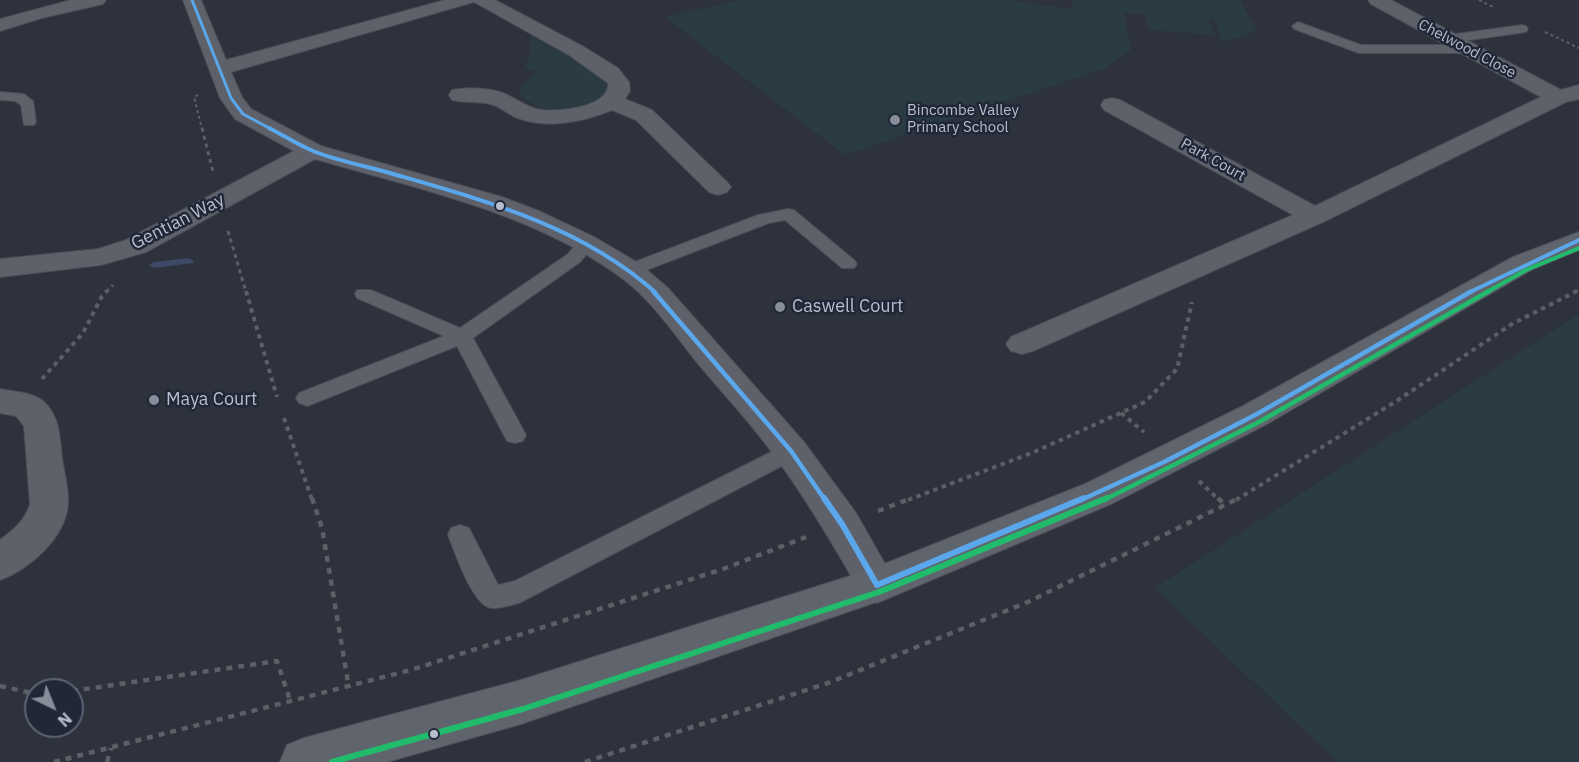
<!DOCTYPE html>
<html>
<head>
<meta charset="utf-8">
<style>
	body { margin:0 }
	#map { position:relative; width:1579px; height:762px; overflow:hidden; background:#2e323c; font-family:"IBM Plex Sans",sans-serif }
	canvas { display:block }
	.north { position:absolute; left:24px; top:678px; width:60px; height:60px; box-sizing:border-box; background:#202737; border:2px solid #5d6373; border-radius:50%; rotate:137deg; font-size:16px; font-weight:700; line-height:24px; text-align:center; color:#b9becc }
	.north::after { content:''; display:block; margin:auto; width:21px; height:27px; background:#888d9a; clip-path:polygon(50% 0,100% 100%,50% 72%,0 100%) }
</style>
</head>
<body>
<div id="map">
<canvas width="1579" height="762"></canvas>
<div class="north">N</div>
</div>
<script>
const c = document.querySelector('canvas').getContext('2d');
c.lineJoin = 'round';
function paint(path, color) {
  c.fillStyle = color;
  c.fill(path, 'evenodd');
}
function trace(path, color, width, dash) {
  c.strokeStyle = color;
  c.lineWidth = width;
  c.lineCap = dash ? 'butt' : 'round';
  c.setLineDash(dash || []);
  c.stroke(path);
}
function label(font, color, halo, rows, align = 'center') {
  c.font = font + ' "IBM Plex Sans",sans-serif';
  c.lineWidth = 5;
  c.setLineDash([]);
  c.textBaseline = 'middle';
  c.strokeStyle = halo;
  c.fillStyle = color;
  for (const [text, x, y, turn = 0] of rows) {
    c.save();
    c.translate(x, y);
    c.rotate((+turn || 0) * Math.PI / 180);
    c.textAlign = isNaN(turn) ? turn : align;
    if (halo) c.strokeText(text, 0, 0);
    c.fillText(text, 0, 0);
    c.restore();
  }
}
const green = new Path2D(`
	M 739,0 L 1007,0 L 1073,9 L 1072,0 L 1240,0 L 1257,31 L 1228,41 L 1222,41 L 1214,19 L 1209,19 L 1214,35 L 1149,30 L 1145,14 L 1124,13 L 1131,50 L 1104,69 L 845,155 L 665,17 Z
	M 529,31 L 602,76 L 610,87 L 606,96 C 580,112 541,120 519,92 L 523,84 L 538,72 L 524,68 C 532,54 532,46 529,31 Z
	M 1579,314 L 1579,762 L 1338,762 L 1155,588 Z`);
const stream = new Path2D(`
	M 189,258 L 194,261 L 193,263 L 154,268 L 149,265 L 154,262 Z`);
const pathFar3 = new Path2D(`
	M 1479,0 L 1495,8
	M 1545,32 L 1579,48
	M 198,95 L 194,97 L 202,129`);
const pathFar2 = new Path2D(`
	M 202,128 L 213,172
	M 228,231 L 246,292
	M 106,292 L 113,285
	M 1574,292 L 1579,290`);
const pathFar1 = new Path2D(`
	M 246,291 L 277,397
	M 42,379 L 83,333 L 102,296 L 107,291
	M 1121,413 L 1144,432
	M 284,418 L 312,500
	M 1199,481 L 1219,500
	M 908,500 L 1034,452 L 1145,402 L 1177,369 L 1192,302
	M 1236,500 L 1395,402 L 1512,324 L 1577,291`);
const path = new Path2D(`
	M 312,498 L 322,528 L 349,688
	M 1218,498 L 1225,505
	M 878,511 L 912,498
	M 0,686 L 36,694
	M 72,691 L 277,661 L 290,700
	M 54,762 L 411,670 L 723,569 L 806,537
	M 107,762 L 111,748
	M 585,762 L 828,683 L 1028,602 L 1239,498`);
const lane = new Path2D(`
	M 1298,22 L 1361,45 L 1468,45 L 1474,49 L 1468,53 L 1359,53 L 1294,29 L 1292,26 Z
	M 1522,25 L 1526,26 L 1528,29 L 1526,32 L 1449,43 L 1443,39 L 1449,35 Z
	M 0,92 L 24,94 L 33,101 L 36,122 L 34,125 L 24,125 L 21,105 L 15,101 L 0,100 Z
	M 788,209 L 794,210 L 854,260 L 857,264 L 854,268 L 842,268 L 785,220 L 769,223 L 636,274 L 624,274 L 621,270 L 624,266 L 758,215 Z
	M 586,239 L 592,240 L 595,244 L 580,262 L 473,338 L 526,435 L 523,441 L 515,443 L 507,441 L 457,346 L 315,403 L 307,406 L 299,403 L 296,398 L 299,393 L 444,336 L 357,298 L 355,294 L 357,290 L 371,290 L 460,328 L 568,254 L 580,240 Z
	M 791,442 L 799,445 L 802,451 L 799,457 L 519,603 C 511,605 499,609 491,608 C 472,605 455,552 448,535 L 451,528 L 460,525 L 469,528 L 498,585 L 515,581 Z`);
const street = new Path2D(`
	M 71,0 L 106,0 L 103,4 L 42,18 L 0,31 L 0,19 Z
	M 183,0 L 201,0 L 226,60 L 445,0 L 495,0 L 584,47 L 618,68 L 629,82 L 630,91 L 625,99 L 652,110 L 727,182 L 731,187 L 727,192 L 718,195 L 709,192 L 636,120 L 612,110 C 583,122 546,130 515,117 C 507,113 499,106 490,104 C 478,101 465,103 452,100 L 449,95 L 452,90 C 466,87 490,88 503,93 C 516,98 528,109 542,110 C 561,112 610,107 608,83 L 569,55 L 474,2 L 231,72 L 242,97 L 251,109 L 321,146 L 502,197 L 539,211 L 596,238 L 640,264 L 668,288 L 804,442 L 856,513 L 897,585 L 891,597 L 877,603 L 863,597 C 837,551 810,505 779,462 C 754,426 723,394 695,360 C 672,331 650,298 619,276 C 531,212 418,189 315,159 L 146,252 L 101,265 L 0,277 L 0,259 L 98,249 L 126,240 L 294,151 L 235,119 L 220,98 Z
	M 1368,0 L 1391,0 L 1561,90 L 1579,85 L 1579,99 L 1566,102 L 1323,222 L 1033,351 L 1022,354 L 1011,351 L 1006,344 L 1011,337 L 1293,215 L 1104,110 L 1101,105 L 1104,100 L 1112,98 L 1120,100 L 1315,206 L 1541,97 L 1371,4 Z
	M 0,389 C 15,392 37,392 47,405 C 60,420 60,440 62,458 C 64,472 69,489 68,504 C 66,537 29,570 0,580 L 0,540 C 13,530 25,521 30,504 L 24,426 L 16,416 L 0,413 Z`);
const primary = new Path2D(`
	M 1579,232 L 1579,250 L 1533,269 L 1267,424 L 1111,504 L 891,597 L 521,724 L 387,762 L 280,762 L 287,745 L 304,738 L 521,680 L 869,570 L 1085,484 L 1243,406 L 1513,257 Z`);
const bus1Far3 = new Path2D(`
	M 192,0 L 231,98 L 243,114 L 271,129`);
const bus1Far2 = new Path2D(`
	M 269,128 C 283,135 298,145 313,151 C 335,160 360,165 383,171 C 479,199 579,224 655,292
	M 1470,292 L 1579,240`);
const bus1Far1 = new Path2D(`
	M 653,291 L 791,451 L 825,500
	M 1081,500 L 1164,462 L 1257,414 L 1472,291`);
const bus1 = new Path2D(`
	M 824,498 L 842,524 L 877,585 L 1084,498`);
const bus2Far2 = new Path2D(`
	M 1487,292 L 1526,270 L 1579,248`);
const bus2Far1 = new Path2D(`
	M 1104,500 L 1259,422 L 1489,291`);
const bus2 = new Path2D(`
	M 332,762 L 523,709 L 879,592 L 1107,498`);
const markers = [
	[895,120,6,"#888d9a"],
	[500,206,5,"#b9becc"],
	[780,307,6,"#888d9a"],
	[154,400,6,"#888d9a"],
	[434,734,5,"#b9becc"]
];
const farStreetnames = [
	["Chelwood Close",1467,49,28],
	["Park Court",1213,160,29]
];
const farPoinames = [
	["Bincombe Valley",907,111],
	["Primary School",907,128]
];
const streetNames = [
	["Gentian Way",178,222,-27]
];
const poiNames = [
	["Caswell Court",792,307],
	["Maya Court",166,400]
];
paint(green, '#2b3b42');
paint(stream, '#3d4966');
trace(lane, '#4a4d55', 2);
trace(street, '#4a4d55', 2);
trace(primary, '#4c4f59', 2);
trace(pathFar3, '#5b6067', 2, [3, 3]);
trace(pathFar2, '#5b6067', 3, [4, 4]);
trace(pathFar1, '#5b6067', 4, [4.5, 4.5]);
trace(path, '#5b6067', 4.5, [6, 6]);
paint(lane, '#5e616a');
paint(street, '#5e616a');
paint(primary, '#60646c');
trace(bus1Far3, '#5aa8eb', 3);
trace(bus1Far2, '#5aa8eb', 4);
trace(bus1Far1, '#5aa8eb', 4.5);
trace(bus1, '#5aa8eb', 6);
trace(bus2Far2, '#20bc6c', 4);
trace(bus2Far1, '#20bc6c', 4.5);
trace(bus2, '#20bc6c', 6);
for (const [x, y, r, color] of markers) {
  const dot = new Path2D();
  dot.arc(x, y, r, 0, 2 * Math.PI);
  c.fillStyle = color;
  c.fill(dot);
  trace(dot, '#202737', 2);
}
label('15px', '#b9becc', '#202737', farStreetnames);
label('15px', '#b9becc', '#202737', farPoinames, 'left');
label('18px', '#b9becc', '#202737', streetNames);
label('18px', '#b9becc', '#202737', poiNames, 'left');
</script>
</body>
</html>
